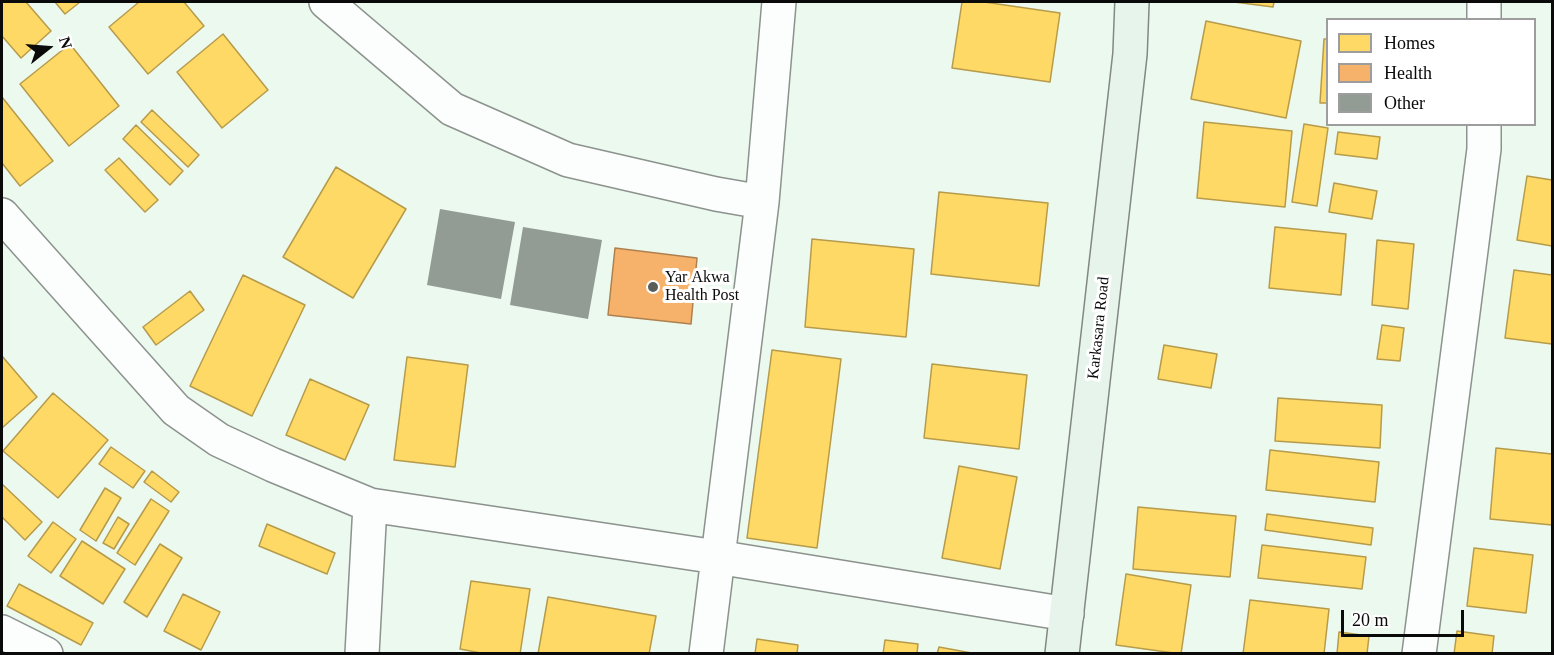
<!DOCTYPE html>
<html>
<head>
<meta charset="utf-8">
<style>
	body { margin:0 }
	#map { position:relative; width:1554px; height:655px; overflow:hidden; background:#ecf9ef; font-family:"Times New Roman",serif }
	canvas { display:block }
	.frame { position:absolute; inset:0; border:3px solid #0a0a0a; pointer-events:none }
	.legend { position:absolute; left:1326px; top:18px; width:210px; height:108px; box-sizing:border-box; background:#fff; border:2px solid #9d9d9d; margin:0; padding:8px 10px; list-style:none; font-size:18px; color:#0a0a0a }
	.legend li { display:flex; align-items:center; gap:12px; height:30px }
	.legend b { width:30px; border:2px solid #9d9d9d }
	.north { position:absolute; left:18px; top:18px; width:60px; height:60px; -webkit-text-stroke:4px #fff; paint-order:stroke; rotate:73deg; font-size:16px; font-weight:700; line-height:24px; text-align:center; color:#0a0a0a }
	.north::after { content:''; display:block; margin:auto; width:21px; height:27px; background:#0a0a0a; clip-path:polygon(50% 0,100% 100%,50% 72%,0 100%) }
	.scale { position:absolute; left:1341px; top:610px; width:123px; height:27px; box-sizing:border-box; border:3px solid #0a0a0a; border-top:0; padding-left:8px; font-size:18px; line-height:21px; white-space:nowrap; color:#0a0a0a; -webkit-text-stroke:4px #fff; paint-order:stroke }
</style>
</head>
<body>
<div id="map">
<canvas width="1554" height="655"></canvas>
<div class="frame"></div>
<ul class="legend">
<li><b style="height:16px;background:#ffd966"></b>Homes</li>
<li><b style="height:16px;background:#f6b26b"></b>Health</li>
<li><b style="height:16px;background:#939b95"></b>Other</li>
</ul>
<div class="north">N</div>
<div class="scale">20 m</div>
</div>
<script>
const c = document.querySelector('canvas').getContext('2d');
c.lineJoin = 'round';
function paint(path, color) {
  c.fillStyle = color;
  c.fill(path, 'evenodd');
}
function trace(path, color, width, dash) {
  c.strokeStyle = color;
  c.lineWidth = width;
  c.lineCap = dash ? 'butt' : 'round';
  c.setLineDash(dash || []);
  c.stroke(path);
}
function label(font, color, halo, rows, align = 'center') {
  c.font = font + ' "Times New Roman",serif';
  c.lineWidth = 6;
  c.setLineDash([]);
  c.textBaseline = 'middle';
  c.strokeStyle = halo;
  c.fillStyle = color;
  for (const [text, x, y, turn = 0] of rows) {
    c.save();
    c.translate(x, y);
    c.rotate((+turn || 0) * Math.PI / 180);
    c.textAlign = isNaN(turn) ? turn : align;
    if (halo) c.strokeText(text, 0, 0);
    c.fillText(text, 0, 0);
    c.restore();
  }
}
const homes = new Path2D(`
	M 2,2 L 26,2 L 51,31 L 21,58 L 2,36 Z
	M 55,2 L 80,2 L 65,14 Z
	M 139,2 L 184,2 L 204,26 L 148,74 L 109,27 Z
	M 962,2 L 984,2 L 1060,13 L 1050,82 L 952,68 Z
	M 1234,2 L 1274,2 L 1273,7 Z
	M 1206,21 L 1301,41 L 1286,118 L 1191,99 Z
	M 223,34 L 268,90 L 222,128 L 177,72 Z
	M 1324,39 L 1328,39 L 1328,103 L 1320,103 Z
	M 70,44 L 119,106 L 69,146 L 20,84 Z
	M 2,97 L 53,161 L 20,186 L 2,163 Z
	M 152,110 L 199,155 L 188,167 L 141,122 Z
	M 1204,122 L 1292,131 L 1285,207 L 1197,198 Z
	M 1304,124 L 1328,128 L 1317,206 L 1292,202 Z
	M 136,125 L 183,171 L 170,185 L 123,139 Z
	M 1338,132 L 1380,137 L 1377,159 L 1335,154 Z
	M 119,158 L 158,200 L 145,212 L 105,170 Z
	M 336,167 L 406,209 L 353,298 L 283,257 Z
	M 1527,176 L 1552,180 L 1552,246 L 1517,240 Z
	M 1334,183 L 1377,191 L 1372,219 L 1329,212 Z
	M 939,192 L 1048,203 L 1039,286 L 931,274 Z
	M 1275,227 L 1346,234 L 1341,295 L 1269,288 Z
	M 812,239 L 914,249 L 906,337 L 805,327 Z
	M 1377,240 L 1414,244 L 1408,309 L 1372,305 Z
	M 1514,270 L 1552,275 L 1552,344 L 1505,338 Z
	M 243,275 L 305,305 L 252,416 L 190,386 Z
	M 190,291 L 204,310 L 156,345 L 143,327 Z
	M 1382,325 L 1404,328 L 1400,361 L 1377,359 Z
	M 1164,345 L 1217,354 L 1211,388 L 1158,379 Z
	M 772,350 L 841,359 L 817,548 L 747,538 Z
	M 2,356 L 37,397 L 2,428 Z
	M 407,357 L 468,365 L 455,467 L 394,460 Z
	M 932,364 L 1027,375 L 1019,449 L 924,438 Z
	M 310,379 L 369,405 L 345,460 L 286,435 Z
	M 53,393 L 108,440 L 58,498 L 3,451 Z
	M 1278,398 L 1382,405 L 1380,448 L 1275,441 Z
	M 111,447 L 145,471 L 133,488 L 99,464 Z
	M 1496,448 L 1552,454 L 1552,525 L 1490,519 Z
	M 1270,450 L 1379,462 L 1375,502 L 1266,490 Z
	M 959,466 L 1017,477 L 1000,569 L 942,558 Z
	M 152,471 L 179,492 L 171,502 L 144,482 Z
	M 2,484 L 42,522 L 25,540 L 2,517 Z
	M 105,488 L 121,498 L 96,541 L 80,530 Z
	M 151,499 L 169,511 L 135,565 L 117,553 Z
	M 1138,507 L 1236,516 L 1230,577 L 1133,569 Z
	M 1267,514 L 1373,528 L 1371,545 L 1265,530 Z
	M 118,517 L 129,524 L 114,549 L 103,543 Z
	M 53,522 L 76,539 L 51,573 L 28,556 Z
	M 267,524 L 335,553 L 327,574 L 259,546 Z
	M 82,541 L 125,569 L 103,604 L 60,576 Z
	M 160,544 L 182,558 L 147,617 L 124,602 Z
	M 1262,545 L 1366,557 L 1362,589 L 1258,578 Z
	M 1474,548 L 1533,555 L 1526,613 L 1467,606 Z
	M 1126,574 L 1191,585 L 1181,654 L 1116,645 Z
	M 471,581 L 530,589 L 520,654 L 486,654 L 460,649 Z
	M 19,584 L 93,623 L 81,645 L 7,606 Z
	M 183,594 L 220,612 L 201,650 L 164,631 Z
	M 548,597 L 656,616 L 649,654 L 538,654 Z
	M 1250,600 L 1329,609 L 1324,654 L 1243,654 Z
	M 1457,631 L 1494,636 L 1492,654 L 1454,654 Z
	M 1339,632 L 1369,636 L 1367,654 L 1337,654 Z
	M 757,639 L 798,645 L 797,654 L 755,654 Z
	M 885,640 L 918,644 L 917,654 L 883,654 Z
	M 939,647 L 977,654 L 937,654 Z`);
const health = new Path2D(`
	M 615,248 L 697,258 L 691,324 L 608,315 Z`);
const building = new Path2D(`
	M 440,209 L 515,222 L 501,299 L 427,285 Z
	M 523,227 L 602,240 L 588,319 L 510,305 Z`);
const street = new Path2D(`
	M 326,2 L 452,109 L 568,160 L 716,194 L 762,202 L 706,654
	M 1484,20 L 1484,2
	M 762,202 L 779,2
	M 2,215 L 176,410 L 219,440 L 273,465 L 370,505 L 717,557 L 1067,614
	M 2,632 L 46,654
	M 362,654 L 370,505
	M 1419,654 L 1484,149 L 1484,124`);
const secondary = new Path2D(`
	M 1062,654 L 1130,54 L 1132,2`);
const markers = [
	[653,287,6,"#595e5a"]
];
const poiNames = [
	["Yar Akwa",665,278],
	["Health Post",665,296]
];
const streetNames = [
	["Karkasara Road",1099,328,-84]
];
paint(homes, '#ffd966');
trace(homes, '#b69b4a', 1.5);
paint(health, '#f6b26b');
trace(health, '#af804e', 1.5);
paint(building, '#939b95');
trace(street, '#8c928d', 36);
trace(secondary, '#828884', 36);
trace(street, '#fcfefd', 33);
trace(secondary, '#e7f4eb', 33);
for (const [x, y, r, color] of markers) {
  const dot = new Path2D();
  dot.arc(x, y, r, 0, 2 * Math.PI);
  c.fillStyle = color;
  c.fill(dot);
  trace(dot, '#fff', 2);
}
label('16px', '#0a0a0a', '#fff', poiNames, 'left');
label('16px', '#0a0a0a', '#fff', streetNames);
</script>
</body>
</html>
